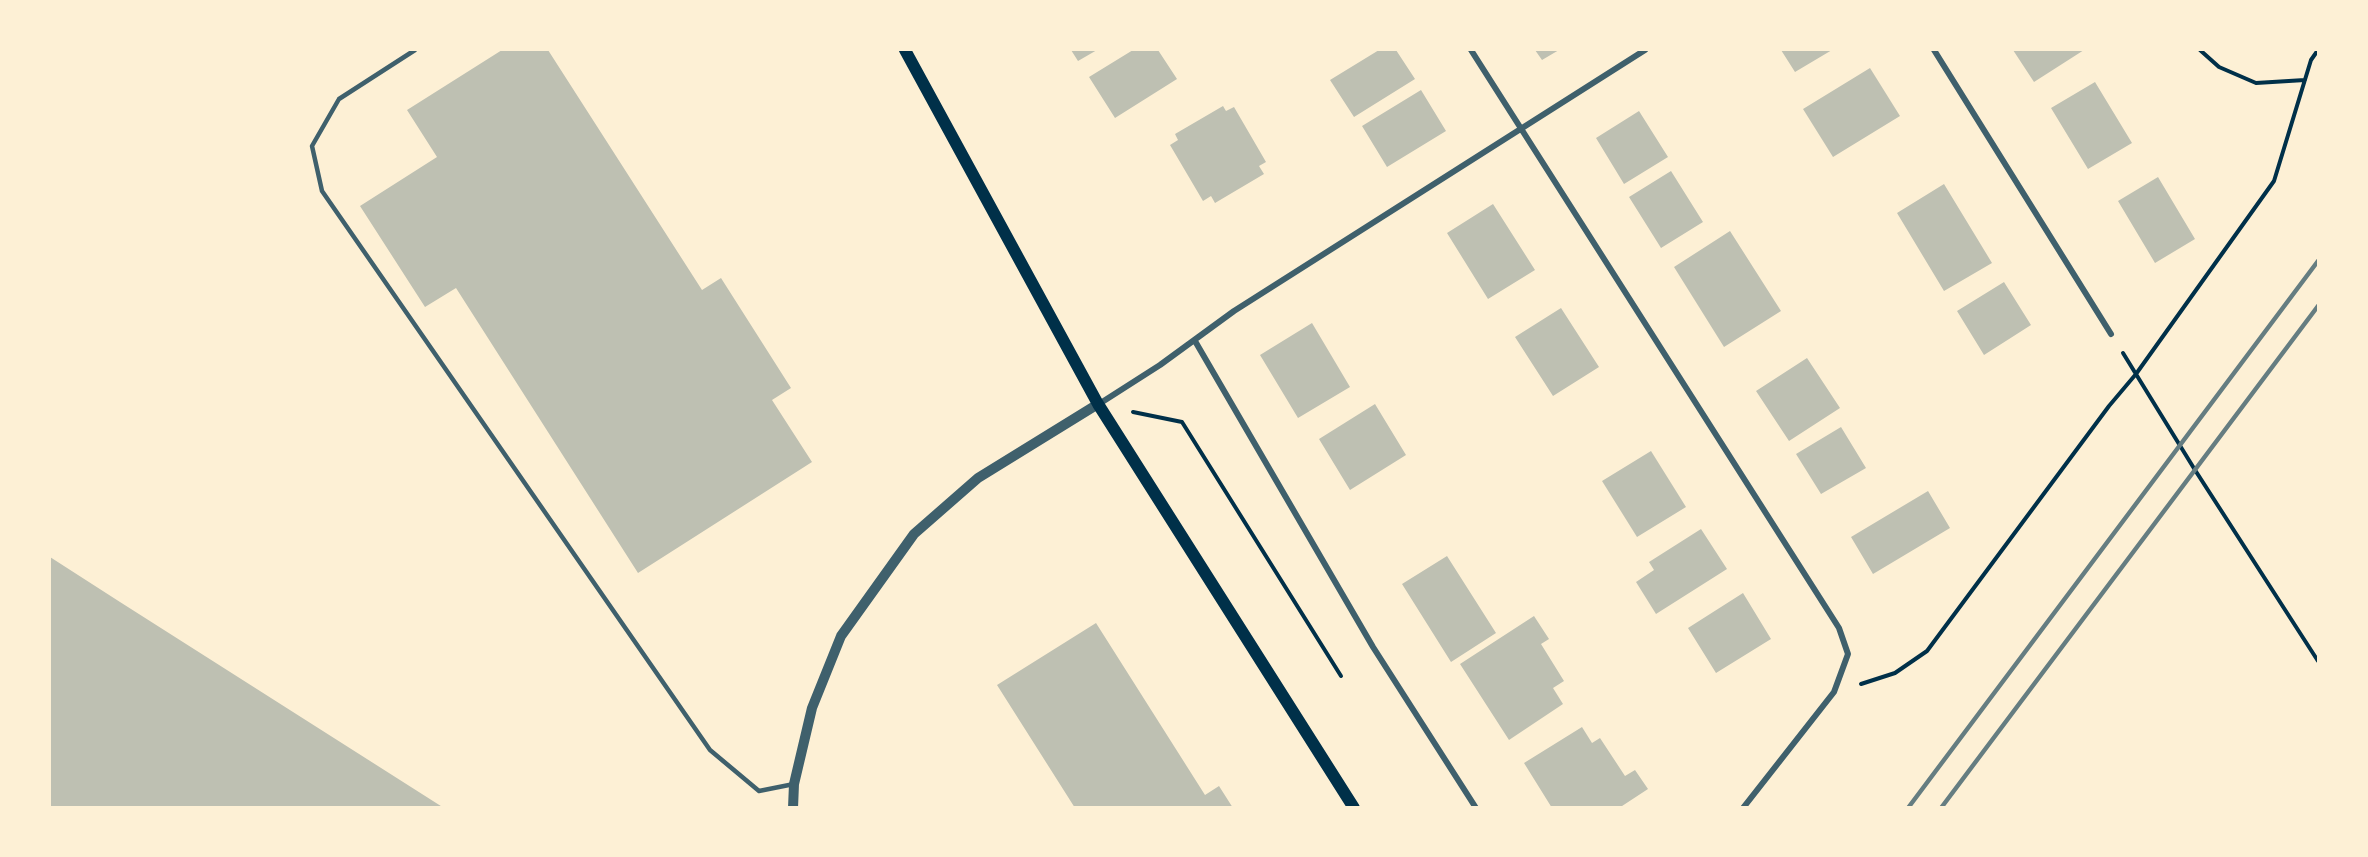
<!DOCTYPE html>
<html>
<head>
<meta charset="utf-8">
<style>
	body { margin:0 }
	#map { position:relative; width:2368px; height:857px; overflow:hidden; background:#fdf0d5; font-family:"Roboto Serif",serif }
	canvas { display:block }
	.frame { position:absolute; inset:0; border:51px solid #fdf0d5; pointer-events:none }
</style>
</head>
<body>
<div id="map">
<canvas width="2368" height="857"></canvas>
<div class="frame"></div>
</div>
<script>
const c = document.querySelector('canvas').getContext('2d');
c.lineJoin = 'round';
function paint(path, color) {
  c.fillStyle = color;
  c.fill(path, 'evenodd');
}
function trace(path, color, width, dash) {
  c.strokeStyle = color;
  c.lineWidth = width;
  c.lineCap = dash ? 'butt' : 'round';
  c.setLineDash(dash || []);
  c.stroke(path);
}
const building = new Path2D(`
	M 502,50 L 548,50 L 702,290 L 721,278 L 791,388 L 772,400 L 812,462 L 638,573 L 456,288 L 425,307 L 360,206 L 437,157 L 407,110 Z
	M 1071,50 L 1097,50 L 1078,61 Z
	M 1133,50 L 1158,50 L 1177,79 L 1115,118 L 1089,77 Z
	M 1379,50 L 1396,50 L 1415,79 L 1354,117 L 1330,80 Z
	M 1535,50 L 1559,50 L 1542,60 Z
	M 1781,50 L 1832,50 L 1795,72 Z
	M 2013,50 L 2084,50 L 2034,82 Z
	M 1870,68 L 1900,116 L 1833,157 L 1803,109 Z
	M 2095,82 L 2132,143 L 2088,169 L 2051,108 Z
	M 1421,90 L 1446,131 L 1387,167 L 1362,126 Z
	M 1223,106 L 1226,111 L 1234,107 L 1266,162 L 1259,166 L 1264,174 L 1215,203 L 1211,196 L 1203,201 L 1170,145 L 1178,140 L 1175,134 Z
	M 1639,111 L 1668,157 L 1624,184 L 1596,138 Z
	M 1671,171 L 1703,222 L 1661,248 L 1629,197 Z
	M 2158,177 L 2195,239 L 2155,263 L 2118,201 Z
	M 1944,184 L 1992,263 L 1944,291 L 1897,213 Z
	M 1493,204 L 1535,270 L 1488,299 L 1447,233 Z
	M 1730,231 L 1781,311 L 1724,347 L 1674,267 Z
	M 2004,282 L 2031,325 L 1984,355 L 1957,311 Z
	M 1561,308 L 1599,367 L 1553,396 L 1515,337 Z
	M 1312,323 L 1350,387 L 1298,418 L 1260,355 Z
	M 1807,358 L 1840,408 L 1789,441 L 1756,391 Z
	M 1375,404 L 1406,455 L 1350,490 L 1319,439 Z
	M 1841,427 L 1866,468 L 1821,494 L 1796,454 Z
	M 1651,451 L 1686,507 L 1637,537 L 1602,481 Z
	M 1928,491 L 1950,528 L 1873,574 L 1851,537 Z
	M 1701,529 L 1727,569 L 1656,614 L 1636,582 L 1654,570 L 1649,562 Z
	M 1447,556 L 1496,633 L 1451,662 L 1402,584 Z
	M 50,557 L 120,602 L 444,808 L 50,808 Z
	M 1743,593 L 1771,639 L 1716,673 L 1688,628 Z
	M 1534,616 L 1549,639 L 1541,644 L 1564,681 L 1553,688 L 1563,704 L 1509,740 L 1460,664 Z
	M 1096,623 L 1205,795 L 1219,786 L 1233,808 L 1075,808 L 997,685 Z
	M 1582,727 L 1592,743 L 1600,738 L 1625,776 L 1635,770 L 1648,789 L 1619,808 L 1552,808 L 1524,763 Z`);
const path = new Path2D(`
	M 2200,50 L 2219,67 L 2256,83 L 2305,80
	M 2123,353 L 2195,470 L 2318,661
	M 1133,412 L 1182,422 L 1341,676
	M 1861,684 L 1895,673 L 1927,651 L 2109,406 L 2136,374 L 2274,181 L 2311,60 L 2318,50`);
const service = new Path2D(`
	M 415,50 L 339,99 L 312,146 L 322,191 L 710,750 L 759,791 L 794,784`);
const minor = new Path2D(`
	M 1471,50 L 1839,628 L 1848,654 L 1834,692 L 1743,808
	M 1934,50 L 2111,334
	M 1195,341 L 1373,647 L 1476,808
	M 1099,404 L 1160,365 L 1234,311 L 1645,50`);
const tertiary = new Path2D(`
	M 793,808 L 794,784 L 812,708 L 841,636 L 914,534 L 978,478 L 1098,404`);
const secondary = new Path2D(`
	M 905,50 L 1098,404 L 1354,808`);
const rail = new Path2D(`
	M 1908,808 L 2318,261
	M 1941,808 L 2318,306`);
paint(building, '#bec0b2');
trace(path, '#003049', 4);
trace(service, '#3f606c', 4.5);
trace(minor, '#3f606c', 6);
trace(tertiary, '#3f606c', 10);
trace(secondary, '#003049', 12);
trace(rail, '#657d81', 4.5);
</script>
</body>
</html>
